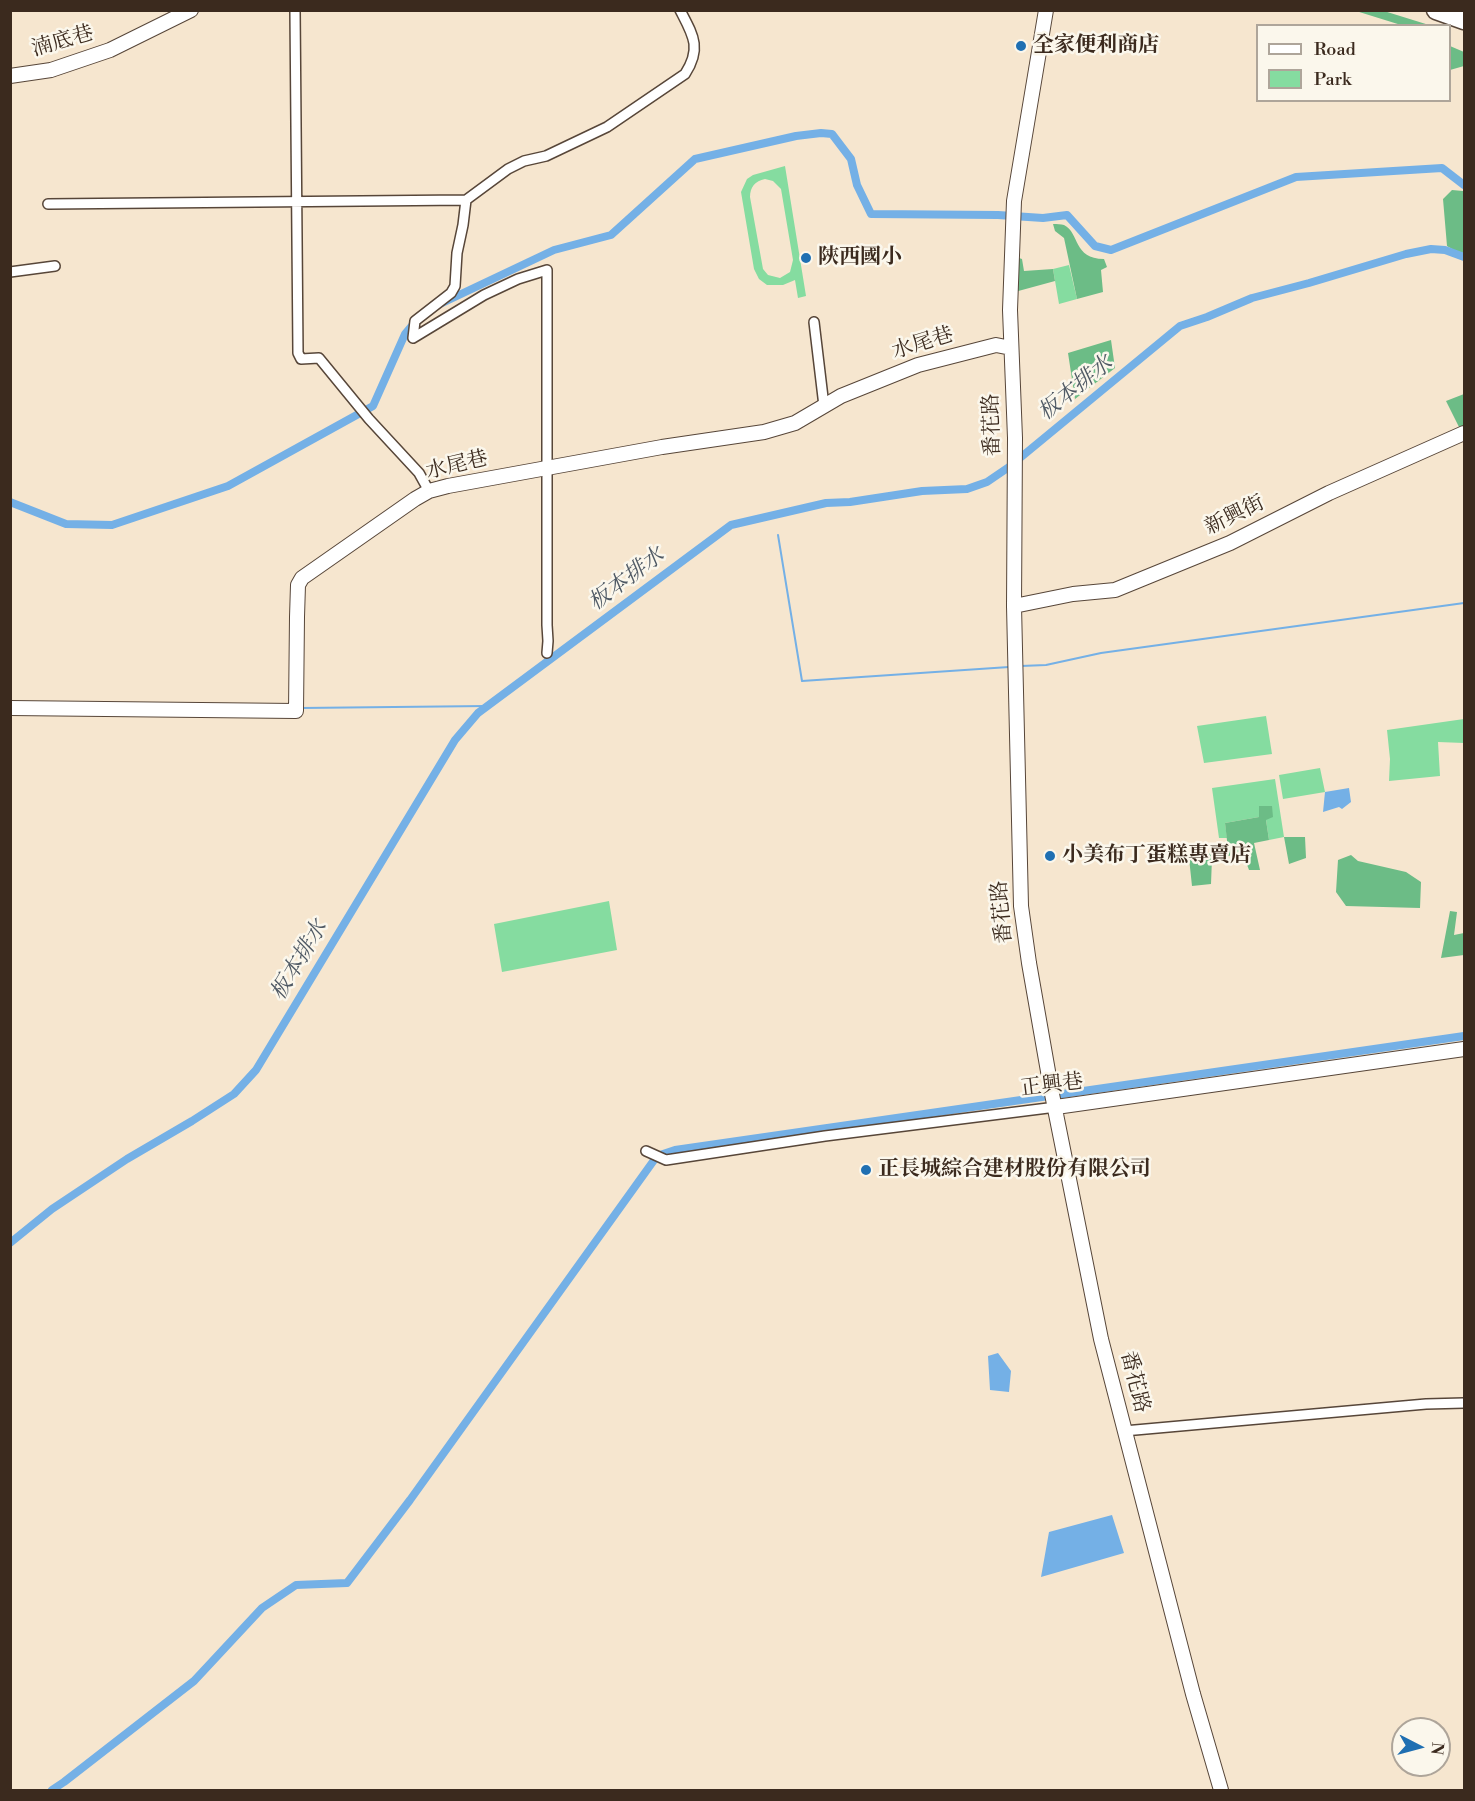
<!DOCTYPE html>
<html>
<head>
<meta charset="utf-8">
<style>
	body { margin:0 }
	#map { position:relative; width:1475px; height:1801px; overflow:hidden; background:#f6e6cf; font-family:"Libre Bodoni",serif }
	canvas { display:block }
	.frame { position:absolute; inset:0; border:12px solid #3b2a1e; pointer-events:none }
	.legend { position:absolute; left:1256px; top:24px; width:195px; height:78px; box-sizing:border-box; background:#fbf7ec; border:2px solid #aea59a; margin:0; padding:8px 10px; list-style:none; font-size:18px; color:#3b2a1e }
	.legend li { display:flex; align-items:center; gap:12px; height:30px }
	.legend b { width:30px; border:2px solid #aea59a }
	.north { position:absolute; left:1391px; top:1717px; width:60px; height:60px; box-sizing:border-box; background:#fbf7ec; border:2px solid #aea59a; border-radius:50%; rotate:96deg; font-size:16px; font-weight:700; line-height:24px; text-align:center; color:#3b2a1e }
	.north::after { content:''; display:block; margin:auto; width:21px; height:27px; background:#1f6fb2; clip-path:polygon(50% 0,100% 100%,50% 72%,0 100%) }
</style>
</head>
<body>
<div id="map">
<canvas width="1475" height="1801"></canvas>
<div class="frame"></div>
<ul class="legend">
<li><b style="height:8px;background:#fff"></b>Road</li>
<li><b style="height:16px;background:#85dca0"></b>Park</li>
</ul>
<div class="north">N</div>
</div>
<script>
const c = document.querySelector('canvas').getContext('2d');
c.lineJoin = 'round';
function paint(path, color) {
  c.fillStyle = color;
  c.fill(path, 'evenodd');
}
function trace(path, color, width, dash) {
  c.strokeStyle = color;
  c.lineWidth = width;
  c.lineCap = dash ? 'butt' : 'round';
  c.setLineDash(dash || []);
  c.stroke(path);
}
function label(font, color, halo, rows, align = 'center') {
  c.font = font + ' "Libre Bodoni","Noto Serif TC",serif';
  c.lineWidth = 5;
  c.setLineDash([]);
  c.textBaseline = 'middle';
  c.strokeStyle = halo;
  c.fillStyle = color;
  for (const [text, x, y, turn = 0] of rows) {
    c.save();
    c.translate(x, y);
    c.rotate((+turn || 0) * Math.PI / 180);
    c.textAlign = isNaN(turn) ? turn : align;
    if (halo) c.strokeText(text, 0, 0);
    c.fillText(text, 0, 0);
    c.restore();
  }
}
const green = new Path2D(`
	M 785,166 L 806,296 L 798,298 L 795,280 L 783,285 L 767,285 L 759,279 L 754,269 L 741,192 L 747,179 L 753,175 ZM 765,179 L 773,181 L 781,189 L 793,260 L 790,272 L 780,278 L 768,275 L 763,269 L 750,197 C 750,187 755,181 765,179 Z
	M 1069,265 L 1077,299 L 1059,304 L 1053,269 Z
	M 1266,716 L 1272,754 L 1204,763 L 1197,726 Z
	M 1464,719 L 1464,743 L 1438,742 L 1440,776 L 1389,781 L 1390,759 L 1387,730 Z
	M 1320,768 L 1325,792 L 1283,799 L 1279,775 Z
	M 1275,779 L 1284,837 L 1269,840 L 1266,820 L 1259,817 L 1225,823 L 1227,838 L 1219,838 L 1212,788 Z
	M 609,901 L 617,950 L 502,972 L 494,924 Z`);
const forest = new Path2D(`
	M 1356,11 L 1384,11 L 1429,25 L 1401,25 Z
	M 1450,46 L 1464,52 L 1464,66 L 1450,70 Z
	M 1452,190 L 1463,191 L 1464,195 L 1464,256 L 1447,246 L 1443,199 Z
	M 1053,224 C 1057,224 1061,224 1064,225 C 1080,233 1073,259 1104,259 L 1107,267 L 1101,270 L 1103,292 L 1077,299 L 1064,238 L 1055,231 Z
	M 1013,256 L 1022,259 L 1024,271 L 1053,269 L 1055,281 L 1011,293 Z
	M 1111,340 L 1115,368 L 1075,399 L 1068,353 Z
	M 1464,394 L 1464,434 L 1463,435 L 1446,401 Z
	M 1259,806 L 1272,806 L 1273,817 L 1266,820 L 1269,840 L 1254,843 L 1260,870 L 1249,870 L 1243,854 L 1212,858 L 1211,884 L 1192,886 L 1189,858 L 1228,849 L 1225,823 L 1259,817 Z
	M 1284,837 L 1305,837 L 1306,858 L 1289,864 Z
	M 1351,855 L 1358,861 L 1406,872 L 1421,882 L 1420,908 L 1346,906 L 1336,892 L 1338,860 Z
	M 1450,911 L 1457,912 L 1454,935 L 1464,933 L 1464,955 L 1441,958 Z`);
const water = new Path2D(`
	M 1349,788 L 1351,802 L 1342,809 L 1339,807 L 1323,812 L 1325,792 Z
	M 998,1353 L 1011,1371 L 1009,1392 L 990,1390 L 988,1356 Z
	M 1112,1515 L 1124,1553 L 1041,1577 L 1049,1532 Z`);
const stream = new Path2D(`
	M 778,535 L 802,681 L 1009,667
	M 1021,666 L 1046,665 L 1101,653 L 1464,603
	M 301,708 L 487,706`);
const canal = new Path2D(`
	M 440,304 L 554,250 L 611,235 L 695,159 L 796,136 L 821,133 L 832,134 L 851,159 L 857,185 L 871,214 L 998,215 L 1043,218 L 1067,215 L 1095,246 L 1111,250 L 1296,177 L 1442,168 L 1464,185
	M 10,502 L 66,524 L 112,525 L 228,486 L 373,406 L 405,334 L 415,322
	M 10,1243 L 52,1209 L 127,1159 L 192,1121 L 234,1094 L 256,1070 L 455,740 L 478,713 L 731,525 L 826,503 L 850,502 L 922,491 L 967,489 L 987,482 L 1009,467 L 1180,326 L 1207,317 L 1252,298 L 1309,283 L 1406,254 L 1431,249 L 1445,250 L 1464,257
	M 52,1790 L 64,1782 L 194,1681 L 262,1608 L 296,1585 L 347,1583 L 410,1500 L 657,1156 L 675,1150 L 1464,1036`);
const street = new Path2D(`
	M 295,10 L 298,353 L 301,359 L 319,358 L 369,419 L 419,473 L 429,491
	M 48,204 L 466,200
	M 10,272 L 55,266
	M 814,322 L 824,406
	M 413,338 L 484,295 L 518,279 L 547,270 L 547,625 L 548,641 L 547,653
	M 413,338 L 415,321 L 451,293 L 455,286 L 457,253 L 463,225 L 466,200 L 508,169 L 524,161 L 546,156 L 607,127 L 685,74 C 702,48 693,35 680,10
	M 646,1151 L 666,1160 L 825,1136 L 1056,1107
	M 1124,1431 L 1426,1404 L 1464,1403`);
const secondary = new Path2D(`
	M 1046,10 L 1014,201 L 1010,310 L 1015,438 L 1014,606 L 1021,906 L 1029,963 L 1052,1094 L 1101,1339 L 1193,1694 L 1221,1790
	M 10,76 L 51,70 L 110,50 L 191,10
	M 1014,606 L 1073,594 L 1115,590 L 1230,543 L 1329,493 L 1464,433
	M 10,708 L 296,711 L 297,617 L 298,585 L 302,578 L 415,499 L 429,491 L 448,486 L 662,447 L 764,432 L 795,423 L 841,396 L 918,365 L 996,345 L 1011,348
	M 1056,1107 L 1464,1049`);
const highway = new Path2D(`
	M 1436,10 L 1464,20`);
const markers = [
	[1021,46,6,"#1f6fb2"],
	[806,258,6,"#1f6fb2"],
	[1050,856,6,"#1f6fb2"],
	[866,1170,6,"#1f6fb2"]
];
const streetNames = [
	["湳底巷",63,42,-16],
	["水尾巷",923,344,-17],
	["番花路",993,425,-92],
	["水尾巷",457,466,-13],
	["新興街",1235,516,-26],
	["番花路",1003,912,-95],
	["正興巷",1052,1086,-7],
	["番花路",1134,1382,76]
];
const poiNames = [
	["全家便利商店",1033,46],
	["陝西國小",818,258],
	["小美布丁蛋糕專賣店",1062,856],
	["正長城綜合建材股份有限公司",878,1170]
];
const waterNames = [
	["板本排水",1076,389,-39],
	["板本排水",627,580,-37],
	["板本排水",300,961,-59]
];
paint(green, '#85dca0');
paint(forest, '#6cbc86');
paint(water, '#74b0e6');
trace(stream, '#74b0e6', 2);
trace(canal, '#74b0e6', 8);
trace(street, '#574639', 12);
trace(secondary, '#574639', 16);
trace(highway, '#574639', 21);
trace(street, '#fff', 9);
trace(secondary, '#fff', 14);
trace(highway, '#fff', 18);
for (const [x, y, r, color] of markers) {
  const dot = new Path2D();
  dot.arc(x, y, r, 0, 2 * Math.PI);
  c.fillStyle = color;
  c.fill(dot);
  trace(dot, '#fbf7ec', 2);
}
label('21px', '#3b2a1e', '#fbf7ec', streetNames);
label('bold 21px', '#3b2a1e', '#fbf7ec', poiNames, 'left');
label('italic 22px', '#4f5964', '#fbf7ec', waterNames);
</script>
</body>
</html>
